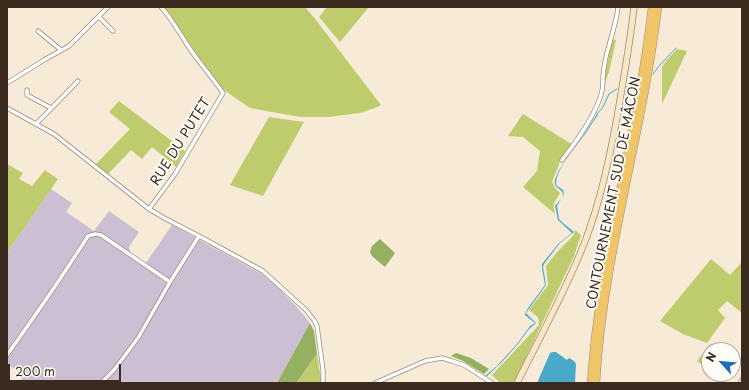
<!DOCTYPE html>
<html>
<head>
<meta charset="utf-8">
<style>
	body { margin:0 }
	#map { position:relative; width:749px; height:390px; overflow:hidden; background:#f7ebd8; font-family:"Playpen Sans",sans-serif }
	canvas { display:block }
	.frame { position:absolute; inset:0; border:8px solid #3b2a1e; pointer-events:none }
	.north { position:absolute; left:701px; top:342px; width:40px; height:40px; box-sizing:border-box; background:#fdfcf7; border:1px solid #afa8a0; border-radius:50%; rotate:297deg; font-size:11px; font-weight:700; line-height:16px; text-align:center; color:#3b2a1e }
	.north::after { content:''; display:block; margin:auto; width:14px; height:18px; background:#1f6fb2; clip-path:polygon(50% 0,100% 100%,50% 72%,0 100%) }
	.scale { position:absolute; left:8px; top:364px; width:113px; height:18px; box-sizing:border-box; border:2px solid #3b2a1e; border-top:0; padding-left:5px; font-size:12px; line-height:14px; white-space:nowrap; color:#3b2a1e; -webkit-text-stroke:3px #fdfcf7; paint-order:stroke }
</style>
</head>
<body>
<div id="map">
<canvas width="749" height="390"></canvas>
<div class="frame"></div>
<div class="north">N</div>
<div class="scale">200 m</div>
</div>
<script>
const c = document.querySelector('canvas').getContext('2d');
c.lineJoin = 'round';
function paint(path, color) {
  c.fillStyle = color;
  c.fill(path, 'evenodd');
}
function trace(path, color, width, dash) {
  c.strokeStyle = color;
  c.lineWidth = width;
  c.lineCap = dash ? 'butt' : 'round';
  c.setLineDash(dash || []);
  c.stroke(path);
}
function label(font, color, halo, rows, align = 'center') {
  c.font = font + ' "Playpen Sans",sans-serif';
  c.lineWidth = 4;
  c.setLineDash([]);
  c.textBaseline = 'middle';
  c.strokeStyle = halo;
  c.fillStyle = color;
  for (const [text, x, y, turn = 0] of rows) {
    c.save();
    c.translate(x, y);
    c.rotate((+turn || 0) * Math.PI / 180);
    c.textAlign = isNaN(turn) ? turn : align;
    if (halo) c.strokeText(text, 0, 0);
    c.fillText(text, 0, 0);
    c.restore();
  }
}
const industrial = new Path2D(`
	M 51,189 L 72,203 L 66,212 L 94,231 L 109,211 L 139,232 L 129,247 L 131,254 L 146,263 L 172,225 L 262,274 L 277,287 L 297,307 L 310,323 L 277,383 L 18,383 L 24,375 L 7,364 L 7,253 Z`);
const green = new Path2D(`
	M 163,7 L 305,7 L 316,20 L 381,105 L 375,108 L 360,113 L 328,117 L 300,117 L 250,108 L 224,90 L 194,51 L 170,14 Z
	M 327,7 L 369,7 L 340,42 L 319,17 Z
	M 612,39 L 616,40 L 609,72 L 604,85 L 605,76 Z
	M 677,49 L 687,51 L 662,104 L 662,67 L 666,61 Z
	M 119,101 L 185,151 L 176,167 L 152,147 L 142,159 L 131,150 L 108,174 L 96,164 L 130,129 L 109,112 Z
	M 523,114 L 573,145 L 561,159 L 552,182 L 555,188 L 560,193 C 555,203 552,201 555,214 L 523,187 L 537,171 L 540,151 L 523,137 L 508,136 Z
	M 269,117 L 304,122 L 263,196 L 230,185 Z
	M 7,164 L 23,173 L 19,179 L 32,186 L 45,170 L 58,179 L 7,253 Z
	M 575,230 L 581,235 L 574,256 L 514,383 L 500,383 L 492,375 L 539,325 L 538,317 L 529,310 L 548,285 L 546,266 L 557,252 L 573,236 Z
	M 711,259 L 730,275 L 742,262 L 742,313 L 727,301 L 718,310 L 725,318 L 707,343 L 683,334 L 660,321 Z
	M 710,344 L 719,350 L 709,350 L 709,368 L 708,369 L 697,361 Z
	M 317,354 L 321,379 L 320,383 L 296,383 Z`);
const forest = new Path2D(`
	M 380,239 L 395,253 L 385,267 L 372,256 L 370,252 L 372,246 Z
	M 310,323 L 314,331 L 317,354 L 296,383 L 277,383 Z
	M 456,353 L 471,358 L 489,369 L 484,374 L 463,361 L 451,356 Z`);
const water = new Path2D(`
	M 597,114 L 598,115 C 593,121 590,127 586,133 C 576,147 556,168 556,185 L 563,190 L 564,194 L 557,206 L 559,219 L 563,223 L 574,232 L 560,243 L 544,264 L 543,267 L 546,285 L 526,313 L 536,323 L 529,329 L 518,344 L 501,363 L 486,377 L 485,376 L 497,366 L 517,344 L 530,326 L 535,323 L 525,315 L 525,314 L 528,308 L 545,285 L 542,268 L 542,264 L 559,243 L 572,233 L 558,220 L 555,206 L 562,198 L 563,194 C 562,190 557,188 555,185 C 552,175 577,144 583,136 C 588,129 592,121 597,114 Z
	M 553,352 L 556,352 L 567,360 L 569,358 L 574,361 L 576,364 L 575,383 L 537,383 L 550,353 Z`);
const stream = new Path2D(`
	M 653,74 L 659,66 L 676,48
	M 626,87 L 631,86 L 636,83
	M 597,114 L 603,107 L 609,94 L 617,89`);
const street = new Path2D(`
	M 99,17 L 113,31
	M 38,31 L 61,50
	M 7,83 L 44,60 L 69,46 L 108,7
	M 27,90 L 27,95 L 51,108
	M 7,108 L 54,134 L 149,209 L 166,219 L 199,236 L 263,271 L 306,310 L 314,320 L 317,326 L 323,370 L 323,383
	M 36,124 L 78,81
	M 562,160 C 576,142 597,113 602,91 C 603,86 603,81 603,76 C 604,66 606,55 609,46 C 612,33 617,20 618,7
	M 149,209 L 175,174 L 223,93 C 214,80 204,68 195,56 C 183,40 174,21 161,7
	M 724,350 L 725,350
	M 7,355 C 35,316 62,277 88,236 L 95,234 L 101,235 L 170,282
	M 733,356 L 742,363
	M 101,383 L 114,370 L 138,338 L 170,282 L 199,236
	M 375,383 L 425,361 L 442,358 L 452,361 L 464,365 L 492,383`);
const secondary = new Path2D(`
	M 517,383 C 540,337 565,292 584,244 C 600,203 609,160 617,118 C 623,81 630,44 634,7
	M 741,383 L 742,381`);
const highway = new Path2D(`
	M 591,383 C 599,256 638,133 652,7
	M 596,383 C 603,256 643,133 658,7`);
const streetNames = [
	["RUE DU PUTET",181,142,-58],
	["CONTOURNEMENT SUD DE MÂCON",614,193,-79]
];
paint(industrial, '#ccbed3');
paint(green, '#becc6e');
paint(forest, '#96b061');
paint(water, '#4aa9c9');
trace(stream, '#4aa9c9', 1);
trace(street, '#998a7b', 5);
trace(secondary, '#998a7b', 7);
trace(highway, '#998a7b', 8);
trace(street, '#fff', 3.5);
trace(secondary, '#f9e7c3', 5.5);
trace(highway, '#f0c469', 7);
label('13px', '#3b2a1e', '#fdfcf7', streetNames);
</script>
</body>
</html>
